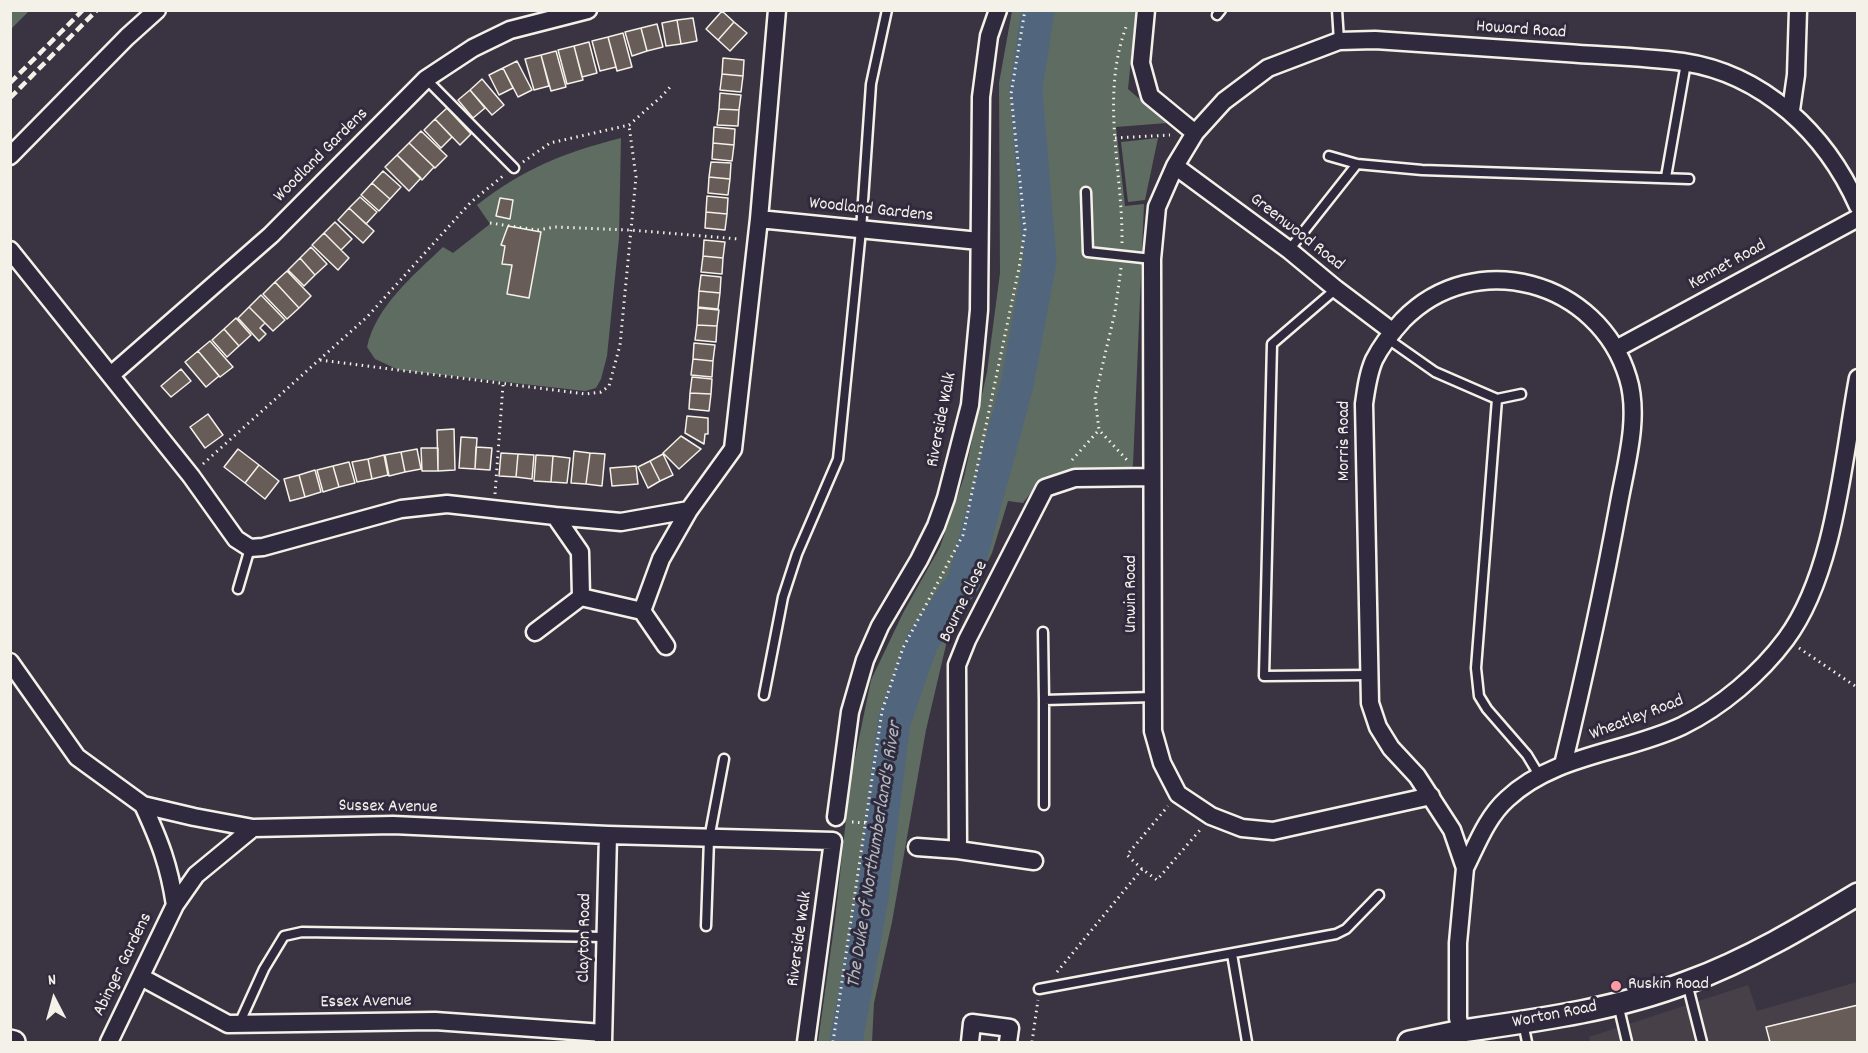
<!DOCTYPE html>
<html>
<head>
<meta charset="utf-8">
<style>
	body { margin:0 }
	#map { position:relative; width:1868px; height:1053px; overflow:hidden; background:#3a3442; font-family:Dekko,sans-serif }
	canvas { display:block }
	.frame { position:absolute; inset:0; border:12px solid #f4f1e8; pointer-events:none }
	.north { position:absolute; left:24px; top:969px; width:60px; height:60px; -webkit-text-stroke:4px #2f2a3d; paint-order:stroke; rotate:354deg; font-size:16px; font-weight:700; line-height:24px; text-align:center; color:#f4f1e8 }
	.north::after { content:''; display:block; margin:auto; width:21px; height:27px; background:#f4f1e8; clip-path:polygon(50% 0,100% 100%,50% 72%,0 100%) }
</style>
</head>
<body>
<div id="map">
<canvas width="1868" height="1053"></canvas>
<div class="frame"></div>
<div class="north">N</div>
</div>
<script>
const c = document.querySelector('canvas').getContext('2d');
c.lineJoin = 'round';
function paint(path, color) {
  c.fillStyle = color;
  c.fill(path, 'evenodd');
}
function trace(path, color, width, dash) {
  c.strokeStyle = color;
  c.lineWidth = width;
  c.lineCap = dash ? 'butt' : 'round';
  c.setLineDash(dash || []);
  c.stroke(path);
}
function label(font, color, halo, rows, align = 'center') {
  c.font = font + ' Dekko,sans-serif';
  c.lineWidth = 6;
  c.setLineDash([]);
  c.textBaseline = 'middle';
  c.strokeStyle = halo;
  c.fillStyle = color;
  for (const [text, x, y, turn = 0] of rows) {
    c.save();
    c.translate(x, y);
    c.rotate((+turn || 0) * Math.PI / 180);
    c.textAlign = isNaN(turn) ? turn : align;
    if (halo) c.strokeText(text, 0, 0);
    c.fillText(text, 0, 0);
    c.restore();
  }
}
const built = new Path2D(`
	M 1857,982 L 1857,1042 L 1590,1042 L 1589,1037 L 1748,985 L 1757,1011 Z`);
const green = new Path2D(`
	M 11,10 L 29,10 L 29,11 L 11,29 Z
	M 1012,11 L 1031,11 L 1019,93 L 1032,231 L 1027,284 L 989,461 L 964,547 L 921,630 L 886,713 L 870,859 L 839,1042 L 818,1042 L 835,920 L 850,782 L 871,680 L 903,613 L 940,547 L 964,477 L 987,372 L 1000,273 L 999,83 Z
	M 1046,11 L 1136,11 L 1128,89 L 1167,123 L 1116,127 L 1125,206 L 1144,204 L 1133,465 L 1130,471 L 1069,474 L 1039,482 L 1023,503 L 1008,501 L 992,553 L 946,645 L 926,730 L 892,922 L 874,1003 L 872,1042 L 855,1042 L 907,719 L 925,654 L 950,610 L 973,579 L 997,499 L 1044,301 L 1049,260 L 1034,98 Z
	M 621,138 L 619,238 L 607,356 L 601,379 L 596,388 L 585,391 L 399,370 L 375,359 L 367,347 C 376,306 414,275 443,247 L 453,253 L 490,224 L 477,205 C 525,168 563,153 621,138 Z
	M 1158,138 L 1145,200 L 1128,202 L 1121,142 Z`);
const river = new Path2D(`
	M 846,1042 L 872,898 L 894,722 L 922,642 L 964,581 L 1017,385 L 1040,261 L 1026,89 L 1038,10`);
const building = new Path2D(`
	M 722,11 L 734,22 L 718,40 L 706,29 Z
	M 693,18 L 697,41 L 681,44 L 677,20 Z
	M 677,20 L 681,44 L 666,46 L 662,23 Z
	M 734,22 L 747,33 L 730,51 L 718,40 Z
	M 657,24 L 663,47 L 647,51 L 641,28 Z
	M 641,28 L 647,51 L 632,56 L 625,32 Z
	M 623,33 L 632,67 L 617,71 L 608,37 Z
	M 608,37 L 616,67 L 600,71 L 592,41 Z
	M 589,42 L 597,73 L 582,77 L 574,46 Z
	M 574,46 L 583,80 L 567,84 L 558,50 Z
	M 556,51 L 566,87 L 551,91 L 541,55 Z
	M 541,55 L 549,86 L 534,90 L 525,59 Z
	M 723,58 L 744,60 L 743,76 L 722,74 Z
	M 517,61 L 532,90 L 518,97 L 503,68 Z
	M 503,68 L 513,88 L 499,95 L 489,75 Z
	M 722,74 L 743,76 L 741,92 L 720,90 Z
	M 482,79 L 504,105 L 492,115 L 470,90 Z
	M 470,90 L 485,108 L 473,118 L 458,100 Z
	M 720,93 L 741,95 L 739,110 L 719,109 Z
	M 447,108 L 471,134 L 460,145 L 435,119 Z
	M 719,109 L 739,110 L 738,126 L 717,125 Z
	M 435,119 L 452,137 L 441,148 L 424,130 Z
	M 714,127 L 735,129 L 734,145 L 713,143 Z
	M 421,131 L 447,156 L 435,168 L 409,143 Z
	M 409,143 L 434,167 L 422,180 L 397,155 Z
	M 713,143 L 734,145 L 732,161 L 712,159 Z
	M 397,155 L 421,178 L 409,191 L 385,167 Z
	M 711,162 L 731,163 L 730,179 L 709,177 Z
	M 383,171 L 401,187 L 390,199 L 372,183 Z
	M 709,177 L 730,179 L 728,195 L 708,193 Z
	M 372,183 L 390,199 L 379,211 L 361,195 Z
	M 707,196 L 728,198 L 727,214 L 706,212 Z
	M 360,197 L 377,212 L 366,224 L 349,208 Z
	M 500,198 L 513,200 L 510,219 L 496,216 Z
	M 349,208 L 374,231 L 363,243 L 338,220 Z
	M 706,212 L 727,214 L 725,230 L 705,228 Z
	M 335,222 L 352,239 L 341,250 L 324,233 Z
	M 508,226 L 541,232 L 529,298 L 507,294 L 512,265 L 502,264 L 505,246 L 501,245 Z
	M 324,233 L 349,258 L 338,270 L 312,245 Z
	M 704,240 L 725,242 L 723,258 L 703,256 Z
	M 311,247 L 327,264 L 315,275 L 300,258 Z
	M 703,256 L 723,258 L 722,274 L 701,272 Z
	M 300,258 L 315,275 L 304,286 L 288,270 Z
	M 287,271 L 311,296 L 299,308 L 275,282 Z
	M 701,275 L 721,277 L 720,293 L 699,291 Z
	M 275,282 L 299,308 L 287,319 L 263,294 Z
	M 699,291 L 720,293 L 718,309 L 698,307 Z
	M 261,295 L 285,320 L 273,331 L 249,307 Z
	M 249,307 L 265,323 L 260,328 L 266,334 L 259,341 L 238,318 Z
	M 698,308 L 719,310 L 717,326 L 697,325 Z
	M 236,318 L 251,335 L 239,346 L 224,329 Z
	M 697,325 L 717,326 L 716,342 L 695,340 Z
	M 224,329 L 239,346 L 227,357 L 212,340 Z
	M 210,341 L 233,367 L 220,377 L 198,351 Z
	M 694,343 L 715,345 L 713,361 L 693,359 Z
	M 198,351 L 219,376 L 206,387 L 185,362 Z
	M 693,359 L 713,361 L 712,377 L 691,375 Z
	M 181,369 L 191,381 L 171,397 L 161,386 Z
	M 692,377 L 712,379 L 711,394 L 690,393 Z
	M 690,393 L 711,394 L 709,411 L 689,409 Z
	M 208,414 L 223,435 L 205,448 L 190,427 Z
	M 687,416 L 708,418 L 708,434 L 705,434 L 704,444 L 685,433 Z
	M 454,429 L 455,470 L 438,471 L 437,430 Z
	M 681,436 L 701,449 L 679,469 L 663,453 Z
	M 461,437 L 477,438 L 475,469 L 459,468 Z
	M 476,447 L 492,448 L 490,470 L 475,469 Z
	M 421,448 L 438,448 L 438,471 L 422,471 Z
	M 238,449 L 259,465 L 245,483 L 224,467 Z
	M 417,449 L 421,469 L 405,472 L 401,452 Z
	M 574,451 L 590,453 L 586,484 L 571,483 Z
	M 401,452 L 405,472 L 389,476 L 385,455 Z
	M 501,453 L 518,454 L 516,477 L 499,476 Z
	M 590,453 L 605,454 L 602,486 L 586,484 Z
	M 518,454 L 534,455 L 532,479 L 516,477 Z
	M 663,454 L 673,475 L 660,481 L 650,461 Z
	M 384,455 L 388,475 L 372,479 L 368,459 Z
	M 536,455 L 553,456 L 551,482 L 534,481 Z
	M 553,456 L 570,458 L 567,483 L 551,482 Z
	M 368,459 L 372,479 L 357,482 L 352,462 Z
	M 650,461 L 660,481 L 648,488 L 638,467 Z
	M 349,462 L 355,483 L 339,487 L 333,466 Z
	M 259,465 L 279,481 L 265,499 L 245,483 Z
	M 333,466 L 339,487 L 323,492 L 317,470 Z
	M 636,466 L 638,484 L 612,486 L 610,468 Z
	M 315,470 L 321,492 L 305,497 L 299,475 Z
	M 299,475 L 305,497 L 290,501 L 284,479 Z
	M 1858,1005 L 1858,1042 L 1770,1042 L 1766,1027 Z`);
const path = new Path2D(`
	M 1115,138 L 1170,135
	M 523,162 L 550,143 L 629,125 L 662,96 L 672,85
	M 490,223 L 537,230 L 555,227 L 630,230 L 739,239
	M 1122,243 C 1123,171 1100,98 1126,27
	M 1121,268 L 1115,312 L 1095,397 L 1099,430 L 1127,460
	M 320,360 L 585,394 L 601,392 L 609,386 L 620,345 L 636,177 L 629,125
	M 1072,460 L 1099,430
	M 203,464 L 367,317 L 471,202 L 503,176
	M 495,494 L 503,385
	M 1799,648 L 1858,688
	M 852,822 L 866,823
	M 1142,869 L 1127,855 L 1168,806
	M 1057,972 L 1142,869 L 1157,880 L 1200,830
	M 833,1042 L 882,711 L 903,648 L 963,535 L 1019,268 L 1025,230 L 1011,94 L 1025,10
	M 1032,1042 L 1038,1000`);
const service = new Path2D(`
	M 1337,10 L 1339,41
	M 1217,15 L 1221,10
	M 426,79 L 514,168
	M 1329,156 L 1357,164 L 1422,170 L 1689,179
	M 1666,177 L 1686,63
	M 1086,192 L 1088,252 L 1152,259
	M 1289,250 L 1357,164
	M 1336,289 L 1272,344 L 1264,676 L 1368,675
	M 1388,339 L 1435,372 L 1497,399 L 1521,394
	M 1497,399 L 1476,668 L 1479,696 L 1487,709 L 1527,755 L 1539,775
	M 238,589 L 250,548
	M 1043,632 L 1044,700 L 1153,697
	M 764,695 L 783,597 L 797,554 L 838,459 L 861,230 L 871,84 L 887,10
	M 1044,805 L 1044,700
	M 706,926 L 709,839 L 724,759
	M 1232,954 L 1247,1042
	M 1687,983 L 1702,1042
	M 1039,989 L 1336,934 L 1346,929 L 1379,895
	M 1618,1004 L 1627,1042
	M 1523,1023 L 1527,1042
	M 239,1024 L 264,969 L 284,936 L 302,932 L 606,937`);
const minor = new Path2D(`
	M 1146,10 L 1141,63 L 1150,96 L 1195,133
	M 1791,110 L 1796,75 L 1798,10
	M 10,156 L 127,37 L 157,10
	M 1175,166 L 1289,250 L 1336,289 L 1393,332
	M 759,219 L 777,10
	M 10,250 L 191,476 L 236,539 L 250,548 L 263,547 L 401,509 L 447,504 L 555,516 L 580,552 L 581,597 L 535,632
	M 1616,349 L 1858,218
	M 111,375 L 271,235 L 426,79 L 473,48 L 510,30 L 588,10
	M 555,516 L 621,522 L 689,510
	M 581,597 L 642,611 L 661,559 L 689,510 L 733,449 L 759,219 L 979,241
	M 642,611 L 666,646
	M 10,662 L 77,757 L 143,805 L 194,817 L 253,828 L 393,825 L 608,835 L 833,841 L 806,1042
	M 1431,796 L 1273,831 L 1242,828 L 1211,816 L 1178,794 L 1162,763 L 1153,731 L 1152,259 L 1157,207 L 1175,166 L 1195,133 L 1224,101 L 1268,68 L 1339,41 L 1375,40 C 1439,44 1502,49 1566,53 C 1605,56 1645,57 1683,62 C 1764,74 1826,134 1858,206
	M 143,805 C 160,842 169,865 175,905
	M 836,817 L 850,712 L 865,660 L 880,626 L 919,560 L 936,526 L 946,498 L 970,405 L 979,310 L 981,97 L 989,36 L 998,10
	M 917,847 L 958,850
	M 1034,861 L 958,850 L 957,665 L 967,640 L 1045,488 L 1075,478 L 1152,477
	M 1465,868 C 1477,844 1487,817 1507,799 C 1555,754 1625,753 1682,726 C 1721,707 1760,674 1786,639 C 1835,573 1843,459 1858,378
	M 141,977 L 228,1024 L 435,1021 L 603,1033
	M 1461,1031 L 1458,1018 L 1458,943 L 1465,868 L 1452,830 L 1417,776 L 1391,748 L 1378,727 L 1370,703 L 1364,404 C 1366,389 1368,374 1374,360 C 1381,346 1392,332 1403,320 C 1475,246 1599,281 1628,378 C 1640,417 1626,464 1619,503 C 1603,591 1584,678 1563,765
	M 109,1042 L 175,905 L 196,875 L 253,828
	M 603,1042 L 608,835
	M 970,1042 L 972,1023 L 1010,1028 L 1008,1042`);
const tertiary = new Path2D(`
	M 10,1041 L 14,1042
	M 1409,1042 C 1427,1039 1444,1034 1462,1031 C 1539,1020 1615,1010 1688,982 C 1748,960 1803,927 1858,894`);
const rail = new Path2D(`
	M 10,83 L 83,10
	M 10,98 L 97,10`);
const markers = [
	[1616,986,6,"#ff9aa2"]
];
const streetNames = [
	["Howard Road",1521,31,4],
	["Woodland Gardens",322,156,-45],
	["Woodland Gardens",871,211,6],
	["Greenwood Road",1296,233,38],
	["Kennet Road",1728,266,-29],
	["Riverside Walk",943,420,-79],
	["Morris Road",1346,441,-90],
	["Unwin Road",1133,594,-90],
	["Bourne Close",965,602,-64],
	["Wheatley Road",1637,719,-21],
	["Sussex Avenue",388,808,1],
	["Clayton Road",586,938,-89],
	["Riverside Walk",801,939,-82],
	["Abinger Gardens",124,965,-64],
	["Essex Avenue",366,1003,-1],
	["Worton Road",1555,1016,-11]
];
const poiNames = [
	["Ruskin Road",1628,986]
];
const waterNames = [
	["The Duke of Northumberland's River",876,855,-81]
];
paint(built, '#484048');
paint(green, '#5f6c62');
trace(river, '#51667c', 33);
paint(building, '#675c57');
trace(building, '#f4f1e8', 1.5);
trace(service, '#f4f1e8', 13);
trace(minor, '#f4f1e8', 21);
trace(tertiary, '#f4f1e8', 26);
trace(path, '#f4f1e8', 3, [1.5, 4.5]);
trace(service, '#2f2a3d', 8);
trace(minor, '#2f2a3d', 16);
trace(tertiary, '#2f2a3d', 21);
trace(rail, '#f4f1e8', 4.5, [9, 4.5]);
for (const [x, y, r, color] of markers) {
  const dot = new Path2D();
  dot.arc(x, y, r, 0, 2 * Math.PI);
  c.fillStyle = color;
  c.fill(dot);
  trace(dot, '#2f2a3d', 2);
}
label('18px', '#f4f1e8', '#2f2a3d', streetNames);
label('18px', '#f4f1e8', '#2f2a3d', poiNames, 'left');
label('italic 20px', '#b3b9bd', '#2f2a3d', waterNames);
</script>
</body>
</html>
